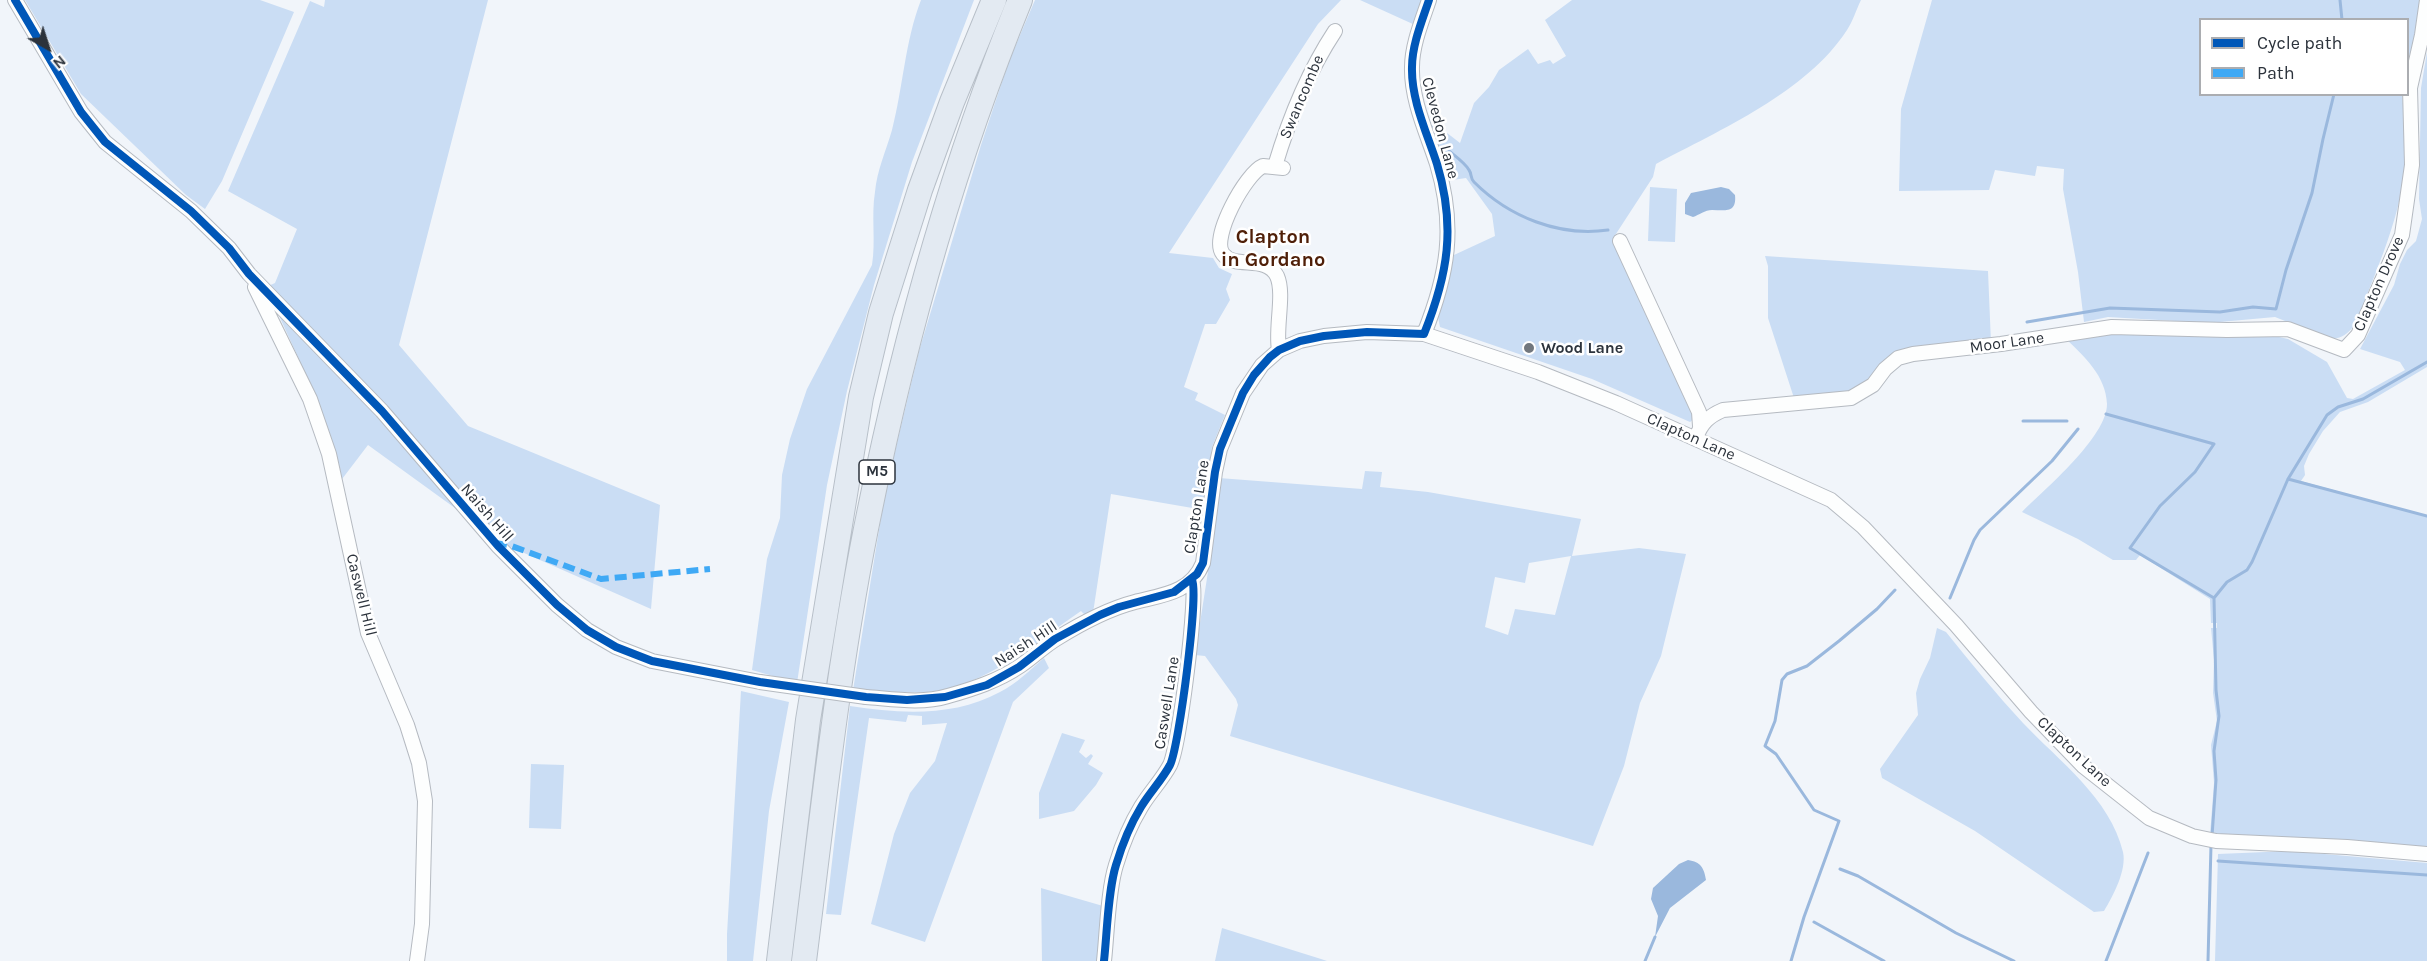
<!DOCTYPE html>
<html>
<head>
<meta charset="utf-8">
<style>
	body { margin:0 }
	#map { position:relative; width:2427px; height:961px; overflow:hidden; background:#f1f5fa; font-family:Karla,sans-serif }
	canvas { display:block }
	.legend { position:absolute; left:2199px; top:18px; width:210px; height:78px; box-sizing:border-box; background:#fff; border:2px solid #abadb1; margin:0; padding:8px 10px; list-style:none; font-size:18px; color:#2c333c }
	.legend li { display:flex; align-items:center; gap:12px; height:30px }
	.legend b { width:30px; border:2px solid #abadb1 }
	.north { position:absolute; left:18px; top:18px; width:60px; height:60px; -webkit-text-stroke:4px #fff; paint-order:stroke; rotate:141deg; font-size:16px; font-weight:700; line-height:24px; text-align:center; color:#2c333c }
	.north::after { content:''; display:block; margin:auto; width:21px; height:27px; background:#2c333c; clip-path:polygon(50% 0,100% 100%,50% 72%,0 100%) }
</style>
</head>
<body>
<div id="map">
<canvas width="2427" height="961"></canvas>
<ul class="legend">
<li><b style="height:8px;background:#0057b8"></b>Cycle path</li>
<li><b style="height:8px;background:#3fa9f5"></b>Path</li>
</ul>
<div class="north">N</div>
</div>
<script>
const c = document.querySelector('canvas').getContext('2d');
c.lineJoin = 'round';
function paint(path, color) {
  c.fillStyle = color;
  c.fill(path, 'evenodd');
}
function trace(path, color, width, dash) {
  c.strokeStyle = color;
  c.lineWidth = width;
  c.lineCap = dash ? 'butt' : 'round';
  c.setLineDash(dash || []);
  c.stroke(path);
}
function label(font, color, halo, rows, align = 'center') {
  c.font = font + ' Karla,sans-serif';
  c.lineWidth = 5;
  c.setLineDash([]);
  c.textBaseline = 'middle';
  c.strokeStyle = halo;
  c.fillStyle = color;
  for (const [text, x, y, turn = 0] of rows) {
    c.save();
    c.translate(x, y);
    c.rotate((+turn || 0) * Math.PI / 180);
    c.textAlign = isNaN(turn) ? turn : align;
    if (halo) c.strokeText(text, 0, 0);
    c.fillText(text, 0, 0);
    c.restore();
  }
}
const green = new Path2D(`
	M 25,0 L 260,0 L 294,12 L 222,181 L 205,209 L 186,195 L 81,94 Z
	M 325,0 L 488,0 L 399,345 L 468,426 L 660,505 L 651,609 L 506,545 L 368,445 L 339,483 L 317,399 L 266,287 L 275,283 L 297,229 L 228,191 L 310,1 L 324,7 Z
	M 921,0 L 974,0 L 912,162 L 874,285 L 847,391 L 827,485 L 797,683 L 752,670 L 767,559 L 780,518 L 782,475 L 790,439 L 807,389 L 872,265 C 876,241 871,216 875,192 C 877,170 886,151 892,130 C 903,88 905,41 921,0 Z
	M 1035,0 L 1341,0 L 1318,24 L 1169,253 L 1213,258 L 1219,268 L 1232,274 L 1226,289 L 1230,300 L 1216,324 L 1205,324 L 1184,387 L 1198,393 L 1195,400 L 1225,415 L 1212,447 L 1204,510 L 1111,494 L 1093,613 L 1084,614 L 1081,611 C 1037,641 996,679 941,690 C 912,696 881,689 853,690 L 885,493 L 919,351 L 981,145 L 1009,61 Z
	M 1360,0 L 1422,0 L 1415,25 Z
	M 1572,0 L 1861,0 C 1856,10 1853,21 1847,30 C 1807,92 1720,130 1656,164 L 1653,177 L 1612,240 L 1694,419 L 1690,422 L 1592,379 L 1440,327 L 1438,317 L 1454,255 L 1495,236 L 1492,214 L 1466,178 L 1446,181 L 1424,115 L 1460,143 L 1474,103 L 1489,87 L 1499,70 L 1528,49 L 1538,64 L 1550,60 L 1553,64 L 1566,56 L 1545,20 Z
	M 1932,0 L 2422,0 L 2417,31 L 2408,60 L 2408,20 L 2200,20 L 2200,94 L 2402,95 C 2404,114 2408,134 2407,154 C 2402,215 2377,269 2355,325 C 2347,334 2341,340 2328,338 L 2275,317 L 2209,323 L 2108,317 L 2084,322 L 2078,272 L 2063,189 L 2064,169 L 2037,166 L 2035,176 L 1995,170 L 1989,190 L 1899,191 L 1901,109 Z
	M 2427,52 L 2427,367 L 2368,402 L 2340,412 L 2323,431 L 2309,454 L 2304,466 L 2305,475 L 2301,481 L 2427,516 L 2427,849 L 2210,835 L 2214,783 L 2211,745 L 2217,721 L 2213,693 L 2214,660 L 2211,628 L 2217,628 L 2217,623 L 2211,623 L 2210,599 L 2140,555 L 2136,560 L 2113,560 L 2078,539 L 2022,512 C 2045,489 2107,437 2107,404 C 2106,376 2084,356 2066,339 L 2108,333 L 2220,337 L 2266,334 L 2288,339 L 2327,362 L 2347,398 L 2353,399 L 2405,370 L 2400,362 L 2360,349 L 2394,285 L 2400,264 L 2407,250 L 2416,241 L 2422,219 L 2419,199 L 2421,88 Z
	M 1650,187 L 1677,189 L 1675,242 L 1648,241 Z
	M 1765,256 L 1988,271 L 1991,343 L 1907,348 L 1896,353 L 1857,391 L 1794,398 L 1768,318 L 1768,266 Z
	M 1365,471 L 1382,472 L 1380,487 L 1428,492 L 1581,519 L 1572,556 L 1639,548 L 1686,554 L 1661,656 L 1640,703 L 1624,766 L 1593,846 L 1230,736 L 1238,705 L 1236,699 L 1205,656 L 1195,655 L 1212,546 L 1219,478 L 1362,489 ZM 1571,556 L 1555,615 L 1515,609 L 1508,635 L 1485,627 L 1495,577 L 1525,583 L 1529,563 Z
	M 1937,628 L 1946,632 C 1971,663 1996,694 2023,723 C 2059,761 2110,798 2123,852 C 2127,870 2113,896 2104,911 L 2094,912 L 1975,831 L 1882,778 L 1880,769 L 1918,715 L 1916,693 L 1920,679 L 1930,658 Z
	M 1044,658 L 1049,668 L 1013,702 L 925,942 L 871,924 L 894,834 L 910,793 L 935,761 L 947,723 L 922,725 L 922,716 L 908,715 L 906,722 L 869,718 L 841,915 L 826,914 L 850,706 C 901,714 954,717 1000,692 C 1016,684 1030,670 1044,658 Z
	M 741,691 L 789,702 L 769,811 L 753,961 L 727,961 L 727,934 Z
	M 1062,733 L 1085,740 L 1079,752 L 1086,758 L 1091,754 L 1093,756 L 1088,764 L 1103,773 L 1096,785 L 1074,811 L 1039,819 L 1039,793 Z
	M 531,764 L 564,765 L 561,829 L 529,828 Z
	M 2290,851 L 2427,863 L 2427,961 L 2215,961 L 2218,854 Z
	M 1041,888 L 1103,906 L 1100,961 L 1042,961 Z
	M 1222,928 L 1321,959 L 1327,961 L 1215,961 Z`);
const water = new Path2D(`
	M 1721,187 L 1729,189 L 1735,195 C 1737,214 1724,210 1712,210 C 1705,210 1699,215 1693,217 L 1685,214 L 1685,203 L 1691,193 Z
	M 1688,860 C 1701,862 1704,868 1706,880 L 1670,908 L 1655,937 L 1658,916 L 1651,899 L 1653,888 L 1679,864 Z`);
const stream = new Path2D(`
	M 2340,0 L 2342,20
	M 1449,151 C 1455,156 1465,163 1469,170 C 1472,174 1470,178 1474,182 C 1509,217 1559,237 1608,230
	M 2027,322 L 2110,308 L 2220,312 L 2253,307 L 2276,309 L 2286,270 L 2312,193 L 2323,139 L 2334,94
	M 2106,414 L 2214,444 L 2195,472 L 2160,506 L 2130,548 L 2214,598
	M 2023,421 L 2067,421
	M 2288,479 L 2427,516
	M 1950,598 L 1974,540 L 1980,530 L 2052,461 L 2078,429
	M 2212,836 L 2216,780 L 2214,751 L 2219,716 L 2216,690 L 2214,598 L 2227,582 L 2247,570 L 2252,562 L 2288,479 L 2327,415 L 2338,407 L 2363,399 L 2427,362
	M 2218,861 L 2427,875
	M 1840,869 L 1858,876 L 1956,933 L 2014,961
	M 1814,922 L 1884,961
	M 1645,961 L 1655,937
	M 1791,961 L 1804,917 L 1839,821 L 1814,810 L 1776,754 L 1765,746 L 1775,721 L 1782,680 L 1787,674 L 1807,666 L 1839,641 L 1877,609 L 1895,590
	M 2106,961 L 2148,853
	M 2208,961 L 2211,845`);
const street = new Path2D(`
	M 15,0 L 81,112 L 105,142 L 191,211 L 229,248 L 249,274 L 382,411 L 498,546 L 557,605 L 587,630 L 616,647 L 652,661 L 760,682
	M 1275,166 C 1289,119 1308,72 1335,31
	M 1620,241 L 1699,412 L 1700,426
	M 255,287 L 310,399 L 329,454 L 368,633 L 407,725 L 419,763 L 425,801 L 422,924 L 417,961
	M 1424,334 C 1448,274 1456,227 1437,164 C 1427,133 1411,100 1412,67 C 1412,45 1422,21 1429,0
	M 1279,350 C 1275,328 1285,294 1277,276 C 1266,254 1235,270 1223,254 C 1210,238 1246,173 1263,166 L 1283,168
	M 1696,438 C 1701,423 1709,416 1723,410 L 1851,398 L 1873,385 L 1885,369 L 1898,358 L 1913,354 L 2001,344 L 2112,327 L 2227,330 L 2288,329 L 2344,350 L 2358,335 L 2402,235 L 2412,165 L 2410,88 L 2422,35 L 2427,0
	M 866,697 C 893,699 922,704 948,696 C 973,689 998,681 1020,666 C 1032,658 1043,647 1056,639 C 1080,624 1108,609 1135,602 C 1162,595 1191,593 1203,563 L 1215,472 L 1220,449 L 1243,393 L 1262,365 L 1279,350 L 1300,341 L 1324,336 L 1367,332 L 1424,334 L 1538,372 L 1616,403 L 1831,500 L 1863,527 L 1956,625 L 2031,712 L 2083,766 L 2149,818 L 2192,836 L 2216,841 L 2347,847 L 2427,854
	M 1104,961 C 1107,934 1108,890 1116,865 C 1122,845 1130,825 1141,807 C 1150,792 1162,780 1170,765 C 1179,747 1199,593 1192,580`);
const highway = new Path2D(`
	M 779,961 L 808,720 L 861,397 L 881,313 L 920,190 L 952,102 L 994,0
	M 804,961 C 823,810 839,658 870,509 C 905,336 953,164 1020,0`);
const streetBridge = new Path2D(`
	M 760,682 L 866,697`);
const quiet = new Path2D(`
	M 495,543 L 509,545 L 601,579 L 710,569`);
const cycleway = new Path2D(`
	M 15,0 L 81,112 L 105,142 L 191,211 L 229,248 L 249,274 L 382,411 L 498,546 L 557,605 L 587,630 L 616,647 L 652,661 L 760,682 L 866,697 L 907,700 L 945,697 L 987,685 L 1019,667 L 1055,639 L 1100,615 L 1119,607 L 1174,592 L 1197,574 L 1203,563 L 1215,472 L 1220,449 L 1243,393 L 1254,375 L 1270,357 L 1279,350 L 1300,341 L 1324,336 L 1367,332 L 1424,334 C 1448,274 1456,227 1437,164 C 1427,133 1411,100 1412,67 C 1412,45 1422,21 1429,0
	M 1104,961 C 1107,934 1108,890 1116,865 C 1122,845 1130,825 1141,807 C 1150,792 1162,780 1170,765 C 1179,747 1199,593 1192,580`);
const markers = [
	[1529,348,6,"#71777e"]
];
const shields = [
	[877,472,36]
];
const shieldNames = [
	["M5",877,472]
];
const streetNames = [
	["Swancombe",1302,97,-67],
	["Clevedon Lane",1440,128,75],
	["Clapton Drove",2379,284,-66],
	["Moor Lane",2007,343,-8],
	["Clapton Lane",1691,437,24],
	["Clapton Lane",1197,507,-81],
	["Naish Hill",487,513,49],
	["Caswell Hill",361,595,76],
	["Naish Hill",1026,644,-33],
	["Caswell Lane",1167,703,-81],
	["Clapton Lane",2074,752,43]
];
const poiNames = [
	["Wood Lane",1541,348]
];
const quarterNames = [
	["Clapton",1273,237],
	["in Gordano",1273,260]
];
paint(green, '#caddf4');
paint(water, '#9ab8dd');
trace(stream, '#9ab8dd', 3);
trace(street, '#b5bac1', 16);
trace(highway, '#b7bfc8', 26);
trace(street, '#fdfefe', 14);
trace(highway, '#e3eaf2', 24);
trace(streetBridge, '#b5bac1', 16, []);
trace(streetBridge, '#fdfefe', 14);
trace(quiet, '#3fa9f5', 6, [12, 6]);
trace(cycleway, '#0057b8', 8);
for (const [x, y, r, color] of markers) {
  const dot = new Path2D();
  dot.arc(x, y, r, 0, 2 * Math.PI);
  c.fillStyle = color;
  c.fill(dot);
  trace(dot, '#fff', 2);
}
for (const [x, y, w] of shields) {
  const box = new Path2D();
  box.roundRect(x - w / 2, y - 12, w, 24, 4.5);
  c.fillStyle = '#fff';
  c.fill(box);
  trace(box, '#2c333c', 1.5);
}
label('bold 15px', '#2c333c', null, shieldNames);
label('16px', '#2c333c', '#fff', streetNames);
label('bold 16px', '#2c333c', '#fff', poiNames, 'left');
label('bold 20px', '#4f1f08', '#fff', quarterNames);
</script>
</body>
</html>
